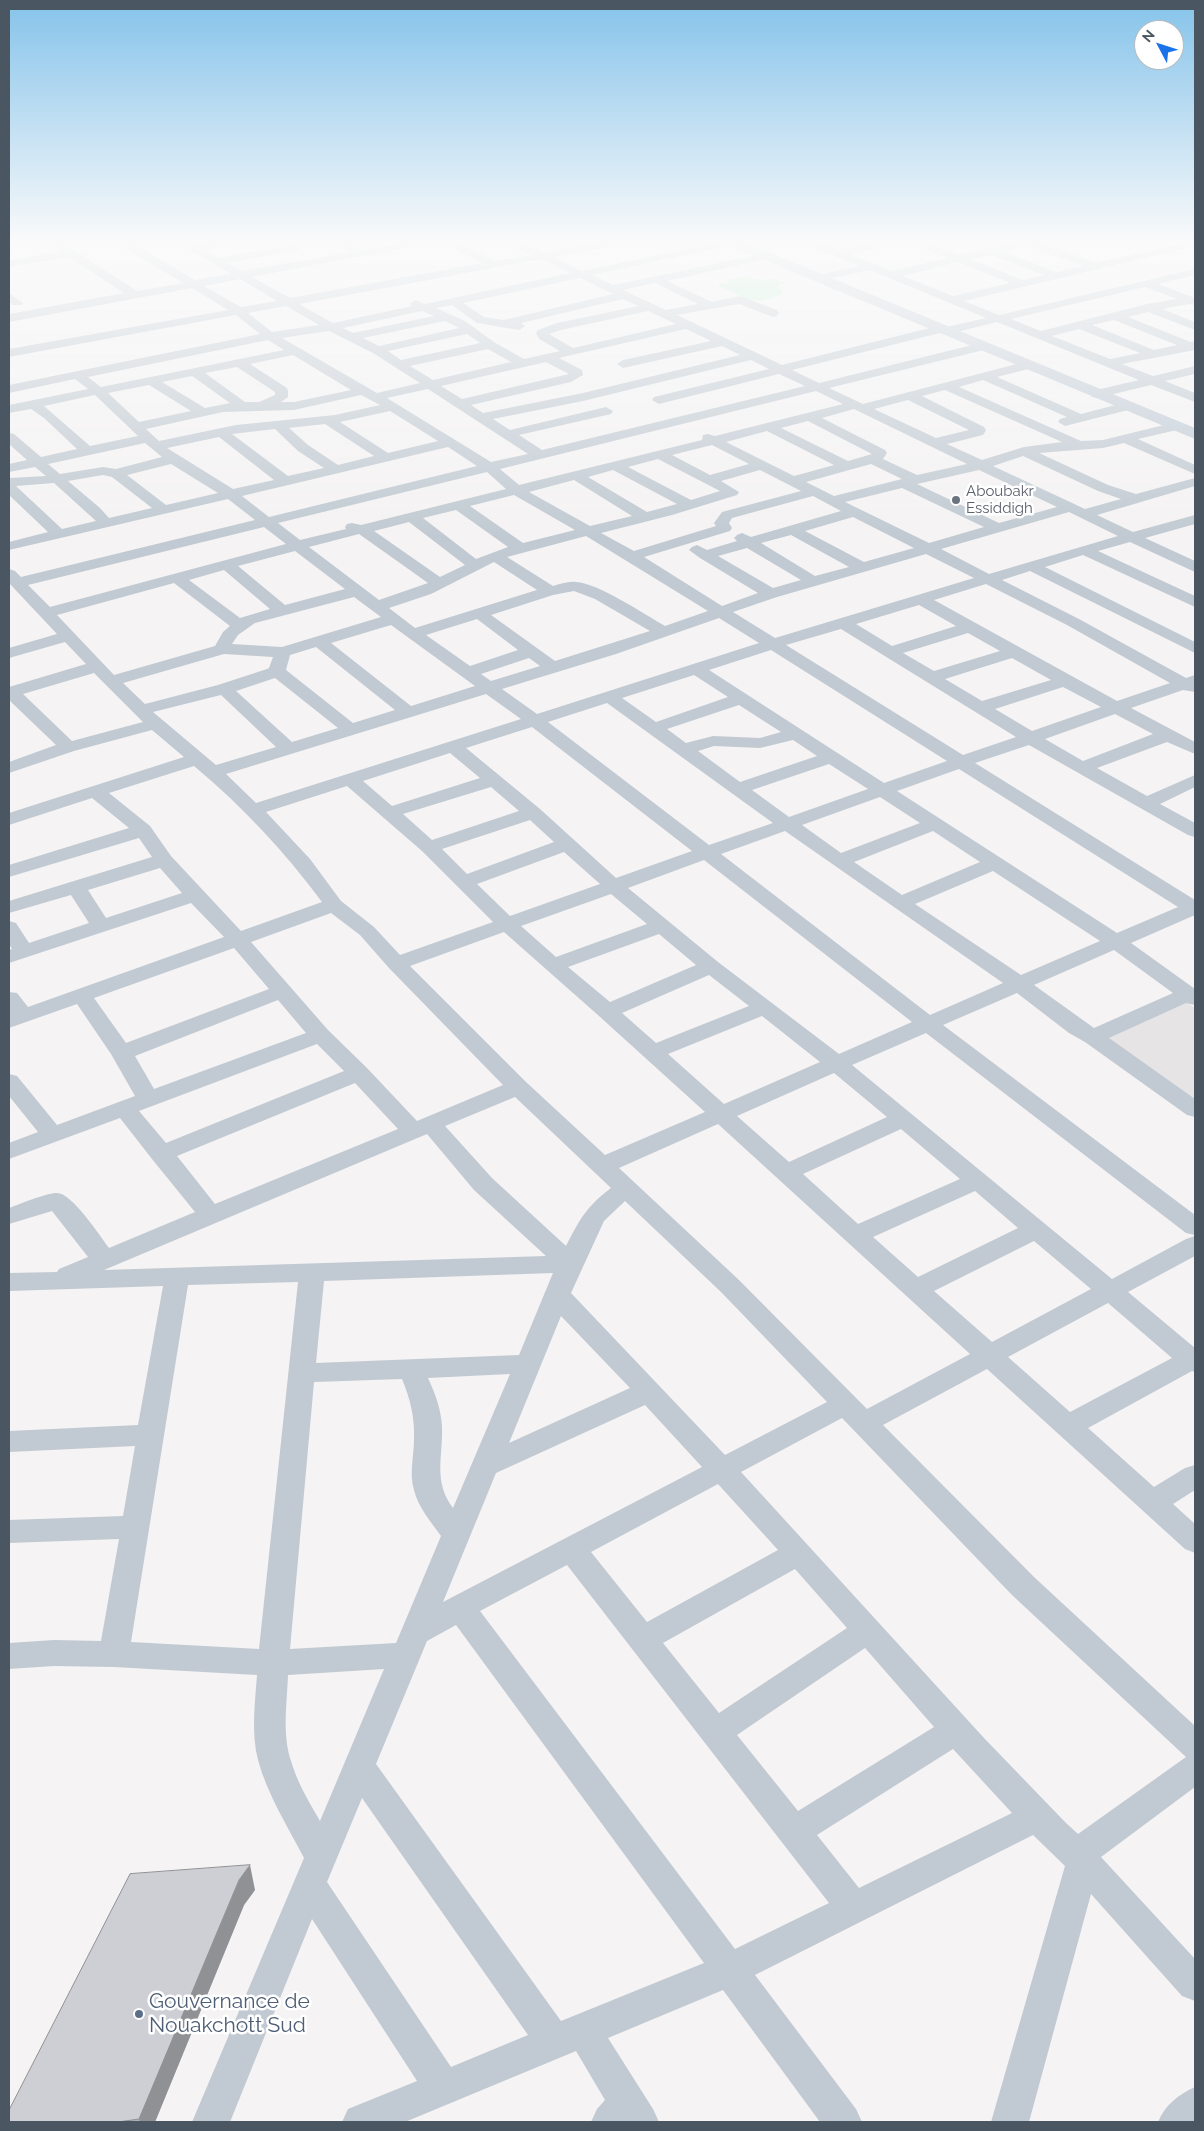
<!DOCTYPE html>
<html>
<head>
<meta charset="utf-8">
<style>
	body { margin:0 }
	#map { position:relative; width:1204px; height:2131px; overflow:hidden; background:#f5f3f3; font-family:Raleway,sans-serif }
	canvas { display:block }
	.frame { position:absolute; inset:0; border:10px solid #4a5661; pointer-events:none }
	.north { position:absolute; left:1134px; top:20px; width:50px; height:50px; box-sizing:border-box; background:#fff; border:1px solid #b7bbc0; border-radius:50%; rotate:310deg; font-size:14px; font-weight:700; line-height:20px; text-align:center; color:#4a5661 }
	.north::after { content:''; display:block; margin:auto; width:18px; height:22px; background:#1a73e8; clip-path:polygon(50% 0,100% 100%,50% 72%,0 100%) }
</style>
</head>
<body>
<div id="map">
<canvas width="1204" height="2131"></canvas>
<div class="frame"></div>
<div class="north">N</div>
</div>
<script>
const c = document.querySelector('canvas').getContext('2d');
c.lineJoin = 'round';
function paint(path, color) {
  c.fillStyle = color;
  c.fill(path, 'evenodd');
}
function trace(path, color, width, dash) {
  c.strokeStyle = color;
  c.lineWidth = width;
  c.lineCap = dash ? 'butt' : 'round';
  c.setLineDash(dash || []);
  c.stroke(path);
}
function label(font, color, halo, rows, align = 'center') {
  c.font = font + ' Raleway,sans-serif';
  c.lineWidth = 5;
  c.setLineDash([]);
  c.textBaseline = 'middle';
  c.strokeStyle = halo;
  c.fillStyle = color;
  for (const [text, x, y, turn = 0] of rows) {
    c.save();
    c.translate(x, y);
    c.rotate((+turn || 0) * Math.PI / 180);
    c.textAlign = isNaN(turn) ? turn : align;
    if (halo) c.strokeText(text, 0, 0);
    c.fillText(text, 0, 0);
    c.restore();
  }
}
const education = new Path2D(`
	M 1041,239 L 1101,239 L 1070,248 Z
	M 1186,1002 L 1195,1008 L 1195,1103 L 1105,1040 Z`);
const green = new Path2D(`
	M 745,276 L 763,280 L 772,278 L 786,283 L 778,285 L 783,294 L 761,301 L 747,299 L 718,286 L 720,283 L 729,284 L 727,280 Z`);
const minor = new Path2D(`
	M 45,239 L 57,239 L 137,291 L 183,283 L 121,246 L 113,239 L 128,240 L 159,239 L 158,241 L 136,245 L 195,280 L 231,274 L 175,241 L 174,239 L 186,239 L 197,245 L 229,239 L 250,239 L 245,242 L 205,250 L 219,258 L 298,244 L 303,247 L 298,250 L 228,263 L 243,271 L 351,252 L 330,239 L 343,239 L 363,250 L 422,239 L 453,239 L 495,261 L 531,255 L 503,241 L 502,239 L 515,239 L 543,252 L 618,239 L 639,239 L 634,242 L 554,257 L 582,271 L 734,239 L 739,242 L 738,244 L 592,275 L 613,285 L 767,253 L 771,254 L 773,256 L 771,258 L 667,281 L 712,302 L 740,296 L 777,310 L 779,313 L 777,316 L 773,317 L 739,304 L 677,315 L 782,365 L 941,325 L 946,327 L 986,318 L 870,270 L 818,281 L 814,280 L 812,278 L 814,276 L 859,266 L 798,241 L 797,239 L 811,239 L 838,250 L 893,239 L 918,239 L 960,255 L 1017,242 L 1015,239 L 1034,240 L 1096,263 L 1195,240 L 1195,246 L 964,301 L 999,315 L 1195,269 L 1195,275 L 1158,284 L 1195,298 L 1195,305 L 1189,304 L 1162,309 L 1195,322 L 1195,330 L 1148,312 L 1128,317 L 1191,342 L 1195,341 L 1195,350 L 1122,364 L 1153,376 L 1195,366 L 1195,374 L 1165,381 L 1195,393 L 1195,402 L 1151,385 L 1097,398 L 1092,397 L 1090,394 L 1092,391 L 1139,380 L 997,322 L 945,335 L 940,333 L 792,370 L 819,383 L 984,342 L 988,343 L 990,346 L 988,349 L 829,388 L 863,404 L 1028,361 L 1032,362 L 1034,365 L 1032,368 L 997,377 L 1081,414 L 1127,402 L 1134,406 L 1132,409 L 1065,426 L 1058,422 L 1060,419 L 1067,417 L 983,380 L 959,387 L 1081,441 L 1103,440 L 1176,422 L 1181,423 L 1183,426 L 1181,429 L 1138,439 L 1195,465 L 1195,474 L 1124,443 L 1103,448 L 1039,453 L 1108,485 L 1136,494 L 1195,478 L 1195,486 L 1097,515 L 1133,532 L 1195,515 L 1195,524 L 1145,538 L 1195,561 L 1195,572 L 1130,542 L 1098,551 L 1195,596 L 1195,607 L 1083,555 L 1045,567 L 1195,642 L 1195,653 L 1030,571 L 1002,580 L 1079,619 L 1186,678 L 1195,675 L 1195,692 L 1183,690 L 1131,708 L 1195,742 L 1195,754 L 1167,742 L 1097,768 L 1147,796 L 1195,775 L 1195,787 L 1160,804 L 1195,823 L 1195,837 L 1188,835 L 1029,745 L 975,763 L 1195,900 L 1195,915 L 1131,943 L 1195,989 L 1195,1005 L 1186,1003 L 1109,1038 L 1195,1099 L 1195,1117 L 1187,1115 L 1085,1042 L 1069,1033 L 1017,993 L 943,1025 L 1195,1215 L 1195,1235 L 1186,1233 L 926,1033 L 852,1065 L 1112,1279 L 1186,1239 L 1195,1236 L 1195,1256 L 1128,1292 L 1195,1348 L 1195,1372 L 1192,1371 L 1088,1428 L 1154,1487 L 1185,1468 L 1195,1465 L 1195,1490 L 1173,1504 L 1195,1524 L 1195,1553 L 1185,1549 L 987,1369 L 883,1425 L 1034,1577 L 1195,1726 L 1195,1787 L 1101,1857 L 1195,1959 L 1195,2001 L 1182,1996 L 1091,1894 L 1029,2122 L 991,2122 L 1065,1866 L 1033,1835 L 755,1975 L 856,2109 L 862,2122 L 820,2122 L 723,1990 L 608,2038 L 653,2109 L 659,2122 L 591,2122 L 597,2109 L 605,2100 L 576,2051 L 405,2122 L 342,2122 L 348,2109 L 417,2081 L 312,1919 L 230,2122 L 192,2122 L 304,1858 C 288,1827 267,1794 258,1760 C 251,1733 255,1703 257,1675 L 114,1667 L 54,1666 L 9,1669 L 9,1643 L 54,1640 L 101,1641 L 119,1539 L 9,1543 L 9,1520 L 123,1516 L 135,1446 L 9,1452 L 9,1431 L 138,1425 L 163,1286 L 9,1291 L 9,1273 L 57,1272 L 59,1269 L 88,1257 L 52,1211 L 9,1224 L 9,1208 C 20,1204 46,1193 57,1193 C 72,1193 100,1236 109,1248 L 195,1212 L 152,1159 L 120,1118 L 9,1159 L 9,1143 L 38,1132 L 9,1096 L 9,1074 L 17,1076 L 57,1125 L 135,1096 L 111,1054 L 77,1004 L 9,1028 L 9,992 L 17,993 L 28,1007 L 224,937 L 191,903 L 9,963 L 9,950 L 12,949 L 9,944 L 9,921 L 16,923 L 29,943 L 89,923 L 71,895 L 9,913 L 9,901 L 152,857 L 139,838 L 9,877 L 9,865 L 129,828 L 92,798 L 9,825 L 9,813 L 184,757 L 152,730 L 74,751 L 9,773 L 9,762 L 56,745 L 9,700 L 9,687 L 86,664 L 65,642 L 9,658 L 9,648 L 57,634 L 9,583 L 9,569 L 15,571 L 21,577 L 255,520 L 228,499 L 9,550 L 9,542 L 48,532 L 9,495 L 9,478 L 46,476 L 35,467 L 9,472 L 9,464 L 27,460 L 9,444 L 9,433 L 14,434 L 41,457 L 77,449 L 44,418 L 31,409 L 9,413 L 9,405 L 88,389 L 75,379 L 9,393 L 9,385 L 260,334 L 236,315 L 9,357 L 9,349 L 228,310 L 192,288 L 9,322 L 9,314 L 124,293 L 69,257 L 9,267 L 9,261 L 61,251 ZM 441,241 L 482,263 L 290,298 L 252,277 ZM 908,242 L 948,258 L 892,271 L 849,254 ZM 1028,246 L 1083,266 L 1057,272 L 1004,252 ZM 991,255 L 1044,275 L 1023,280 L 971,259 ZM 541,259 L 570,273 L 425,304 L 416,300 L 412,302 L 410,304 L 412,306 L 333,323 L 299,304 ZM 958,262 L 1010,283 L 953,296 L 903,276 ZM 580,278 L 613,294 L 504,320 L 484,317 L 463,303 ZM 240,279 L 277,301 L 241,307 L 204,286 ZM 655,283 L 698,304 L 666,310 L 623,290 ZM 1145,287 L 1177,299 L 1147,304 L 1041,331 L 1011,319 ZM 623,299 L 638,306 L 557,323 L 538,330 L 536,333 L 539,339 L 560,351 L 524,359 L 494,342 L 465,321 L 436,308 L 452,305 L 477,323 L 519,330 L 525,326 L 521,323 ZM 286,306 L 319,325 L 272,332 L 248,313 ZM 422,311 L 434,316 L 353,333 L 343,328 ZM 648,311 L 676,324 L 573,348 L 549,334 L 561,330 ZM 1114,320 L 1177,345 L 1154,350 L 1092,325 ZM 445,321 L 459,328 L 379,346 L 363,338 ZM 686,329 L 711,341 L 623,360 L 617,364 L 623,368 L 722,346 L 740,355 L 583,393 L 483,413 L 471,405 L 571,382 L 583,375 L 582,370 L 559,358 ZM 1079,329 L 1140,353 L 1110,359 L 1052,336 ZM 329,331 L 373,353 L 420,383 L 377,393 L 282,338 ZM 467,334 L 480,343 L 401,360 L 388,351 ZM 268,340 L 284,350 L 101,387 L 88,377 ZM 488,349 L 511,362 L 433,380 L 410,366 ZM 293,355 L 351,390 L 294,402 L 281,402 L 288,397 L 288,391 L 287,388 L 250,364 ZM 751,360 L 769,369 L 654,397 L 652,400 L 659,404 L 779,374 L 805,386 L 542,450 L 519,435 L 611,414 L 613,411 L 606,407 L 510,430 L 493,419 L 583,401 ZM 546,362 L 569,374 L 462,399 L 441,386 ZM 237,367 L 275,392 L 275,395 L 259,402 L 245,402 L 205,373 ZM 192,376 L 230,403 L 205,408 L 162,382 ZM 149,385 L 191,411 L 139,422 L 108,393 ZM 428,389 L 528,454 L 491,462 L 387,398 ZM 945,390 L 1062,442 L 1024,447 L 982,460 L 947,444 L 983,435 L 986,430 L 984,427 L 922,396 ZM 816,391 L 843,404 L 715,436 L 708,434 L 703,435 L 702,440 L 519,485 L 500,469 ZM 95,395 L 138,436 L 90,446 L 44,406 ZM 361,395 L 380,405 L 335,415 L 236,425 L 159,441 L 146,429 L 223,412 L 294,410 ZM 908,400 L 969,430 L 936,438 L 874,409 ZM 854,409 L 967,464 L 917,475 L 883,459 L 887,453 L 885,450 L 822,418 ZM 390,411 L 438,441 L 388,453 L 340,422 ZM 808,421 L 872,454 L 848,461 L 781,428 ZM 325,424 L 374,456 L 338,465 L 308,445 L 289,428 ZM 275,429 L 298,451 L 324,468 L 288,476 L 232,434 ZM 767,431 L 834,465 L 794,476 L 726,442 ZM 219,437 L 274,480 L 233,489 L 167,448 ZM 145,443 L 162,457 L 116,469 L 103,467 L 60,474 L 48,464 ZM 712,445 L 749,464 L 710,475 L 672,455 ZM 448,447 L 477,466 L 269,517 L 242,496 ZM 1023,456 L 1098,491 L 1121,499 L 1085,509 L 993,466 ZM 658,459 L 720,491 L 691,500 L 628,467 ZM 171,464 L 218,493 L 166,505 L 127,475 ZM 871,464 L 902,479 L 834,496 L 806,482 ZM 613,470 L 677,504 L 647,512 L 588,477 ZM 760,470 L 801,491 L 722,512 L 714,523 L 716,526 L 634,551 L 601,533 L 672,515 L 737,495 L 739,492 L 721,481 ZM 979,470 L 1057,507 L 999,523 L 917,484 ZM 487,472 L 506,489 L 361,525 L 352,523 L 347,524 L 345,527 L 346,529 L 300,540 L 278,523 ZM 103,475 L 112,477 L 152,508 L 109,518 L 100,508 L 68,481 ZM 574,480 L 632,516 L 590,526 L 529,492 ZM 54,483 L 96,521 L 62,529 L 16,486 ZM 902,488 L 984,527 L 929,543 L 845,502 ZM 514,495 L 575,530 L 523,543 L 470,506 ZM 813,496 L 841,511 L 751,537 L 742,533 L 737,535 L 734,538 L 737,541 L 707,550 L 697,545 L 692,547 L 689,550 L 700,558 L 758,593 L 722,606 L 644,557 L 730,531 L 732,528 L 729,523 L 732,518 ZM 456,510 L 508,547 L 476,559 L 423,518 ZM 1069,512 L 1118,536 L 989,574 L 941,549 ZM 853,517 L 914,548 L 864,562 L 805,531 ZM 409,522 L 465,565 L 440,577 L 374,531 ZM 264,527 L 286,544 L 50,607 L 28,585 ZM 359,534 L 428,583 L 379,600 L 309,547 ZM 791,535 L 849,567 L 815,576 L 761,543 ZM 586,536 L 708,611 L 665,626 C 644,614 598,583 576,582 C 569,581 560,584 553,586 L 507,557 ZM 747,548 L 801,580 L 773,588 L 718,556 ZM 295,551 L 345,589 L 285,605 L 238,566 ZM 926,554 L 974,578 L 775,638 L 733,612 L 777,597 ZM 494,562 L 537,590 L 415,628 L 389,608 L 431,594 ZM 224,570 L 270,609 L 240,618 L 189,580 ZM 174,583 L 230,626 L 223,632 L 215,646 L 114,675 L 57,615 ZM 986,584 L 1067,625 L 1170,683 L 1117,701 L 934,600 ZM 574,591 L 595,599 L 650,631 L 555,661 L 491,615 L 553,595 ZM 354,597 L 381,617 L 282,647 L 232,644 L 238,635 L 255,623 ZM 919,605 L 956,626 L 892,646 L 856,624 ZM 719,618 L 759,643 L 537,714 L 502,689 L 616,654 ZM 477,619 L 518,650 L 470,666 L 426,635 ZM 391,625 L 475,686 L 411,706 L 331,643 ZM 841,629 L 1016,737 L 963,755 L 786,645 ZM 968,633 L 1000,651 L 934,671 L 903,653 ZM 316,647 L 395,710 L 353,723 L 286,670 L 290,655 ZM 771,650 L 947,761 L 884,783 L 709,670 ZM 224,654 L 273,657 L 269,668 L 267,669 L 218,685 L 145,704 L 123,683 ZM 529,658 L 540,666 L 491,681 L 481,674 ZM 1012,658 L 1051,680 L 982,701 L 945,679 ZM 94,673 L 143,722 L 72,741 L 23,694 ZM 694,675 L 728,697 L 656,722 L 622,698 ZM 275,678 L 338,728 L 292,742 L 236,691 ZM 1063,687 L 1101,707 L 1032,731 L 995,709 ZM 486,694 L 521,719 L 256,803 L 226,774 ZM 221,695 L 276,747 L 216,765 L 153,712 ZM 607,703 L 773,823 L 709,845 L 548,722 ZM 739,705 L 781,732 L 760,738 L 713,736 L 686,743 L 667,729 ZM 1115,714 L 1153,734 L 1083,761 L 1045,739 ZM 532,727 L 692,851 L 616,878 L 540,809 L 466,748 ZM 793,740 L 817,756 L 740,782 L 698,751 L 714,746 L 760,748 ZM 450,753 L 480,778 L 392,806 L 363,781 ZM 829,764 L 868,789 L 789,817 L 752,790 ZM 194,766 C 242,806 285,852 322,902 L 241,931 L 171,856 L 150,826 L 109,793 ZM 959,769 L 1178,907 L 1117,933 L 897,791 ZM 347,786 L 422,851 L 493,922 L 400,955 L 374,927 L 341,901 L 310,859 L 266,812 ZM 491,787 L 519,811 L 432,840 L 403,814 ZM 880,797 L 920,823 L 841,853 L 802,825 ZM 530,820 L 554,842 L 467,874 L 442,849 ZM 785,831 L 1003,983 L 930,1015 L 721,854 ZM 933,831 L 980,862 L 902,895 L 854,862 ZM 564,852 L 600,884 L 510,916 L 477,884 ZM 704,860 L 912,1022 L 839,1054 L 718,962 L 628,888 ZM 160,868 L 182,893 L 106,918 L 88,890 ZM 993,871 L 1100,941 L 1021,975 L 915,904 ZM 611,894 L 647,924 L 556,957 L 521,926 ZM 331,913 L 360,935 L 389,968 L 503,1085 L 417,1121 L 367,1068 L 328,1030 L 251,942 ZM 504,932 L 599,1016 L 705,1112 L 605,1155 L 526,1082 L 410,966 ZM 659,934 L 696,965 L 610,1002 L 568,967 ZM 234,948 L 269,989 L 126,1043 L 94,998 ZM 1114,950 L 1173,993 L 1094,1028 L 1034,985 ZM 709,975 L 749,1006 L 656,1043 L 622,1013 ZM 278,1000 L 306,1033 L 154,1089 L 135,1056 ZM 762,1016 L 820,1062 L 724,1104 L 668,1054 ZM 317,1044 L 344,1071 L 166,1143 L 139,1111 ZM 834,1073 L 887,1117 L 789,1162 L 737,1116 ZM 355,1083 L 398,1129 L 215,1204 L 177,1156 ZM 515,1097 L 611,1188 C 586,1207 580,1219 566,1246 L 492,1178 L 445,1126 ZM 718,1124 L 970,1354 L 867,1409 L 739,1280 L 619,1168 ZM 901,1129 L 960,1179 L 858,1224 L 803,1174 ZM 427,1134 L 474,1190 L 546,1256 L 104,1270 ZM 975,1191 L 1018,1228 L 918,1277 L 873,1237 ZM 625,1201 L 721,1292 L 827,1402 L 725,1455 L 571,1293 L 604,1221 ZM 1034,1241 L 1091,1289 L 992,1342 L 934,1291 ZM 553,1273 L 519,1355 L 316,1363 L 324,1281 ZM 298,1282 L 259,1649 L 131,1642 L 188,1285 ZM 1108,1303 L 1172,1358 L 1070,1412 L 1008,1357 ZM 561,1316 L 630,1388 L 509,1443 ZM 510,1374 L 453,1508 C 433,1481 443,1458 442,1426 C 441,1409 435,1393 428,1378 ZM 402,1379 C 410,1398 415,1418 414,1439 C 414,1456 409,1473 414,1490 C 418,1507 431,1522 441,1536 L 396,1643 L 290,1649 L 314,1382 ZM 645,1405 L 702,1467 L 443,1602 L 496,1473 ZM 842,1418 L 1012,1595 L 1186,1757 L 1078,1834 L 1066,1823 L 984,1738 L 741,1472 ZM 718,1484 L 778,1550 L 647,1622 L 591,1552 ZM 567,1565 L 829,1903 L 735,1949 L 480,1611 ZM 795,1569 L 847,1628 L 719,1713 L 663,1643 ZM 456,1625 L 704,1963 L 561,2021 L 376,1764 L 427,1641 ZM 865,1648 L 934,1727 L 798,1811 L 737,1735 ZM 384,1669 L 320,1821 C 309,1802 297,1782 291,1761 C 282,1734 287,1703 288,1675 ZM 953,1749 L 1012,1813 L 859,1888 L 817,1835 ZM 362,1798 L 528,2035 L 451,2067 L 327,1882 Z
	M 9,293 L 23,303 L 21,305 L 13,305 L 9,302 Z
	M 1195,2087 L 1195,2122 L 1158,2122 C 1165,2105 1178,2095 1195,2087 Z`);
const secondary = new Path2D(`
	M 719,239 L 737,239 L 1195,428 L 1195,439 L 721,242 Z`);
const wall = new Path2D(`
	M 255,1890 L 244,1905 L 155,2122 L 9,2122 Z`);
const shadedWall = new Path2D(`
	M 250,1865 L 255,1890 L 244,1905 L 155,2122 L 140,2122 L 139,2119 L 239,1880 Z`);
const building = new Path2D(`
	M 250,1865 L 239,1880 L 139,2119 L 118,2122 L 9,2122 L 9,2110 L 130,1874 Z`);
const markers = [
	[956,500,5,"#6b7280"],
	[139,2014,5,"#5c6f8a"]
];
const farWorshipnames = [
	["Aboubakr",966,491],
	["Essiddigh",966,508]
];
const nearServicenames = [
	["Gouvernance de",149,2002],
	["Nouakchott Sud",149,2026]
];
paint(education, '#e6e4e5');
paint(green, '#c3f1d5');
paint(minor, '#c1cad2');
paint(secondary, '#c1cbd6');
paint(wall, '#b0b2b7');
paint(shadedWall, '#909195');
paint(building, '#cdcfd5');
trace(building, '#909195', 1);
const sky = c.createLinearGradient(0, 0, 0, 537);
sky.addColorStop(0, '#85c3ea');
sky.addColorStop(0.45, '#fafafa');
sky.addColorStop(1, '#fafafa00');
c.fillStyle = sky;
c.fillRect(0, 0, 1204, 537);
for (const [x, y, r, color] of markers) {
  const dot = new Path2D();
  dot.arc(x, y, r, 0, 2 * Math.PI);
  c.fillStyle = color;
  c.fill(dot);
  trace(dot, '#fff', 2);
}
label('15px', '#5b616d', '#fff', farWorshipnames, 'left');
label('21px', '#4e5e75', '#fff', nearServicenames, 'left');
</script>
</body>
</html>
